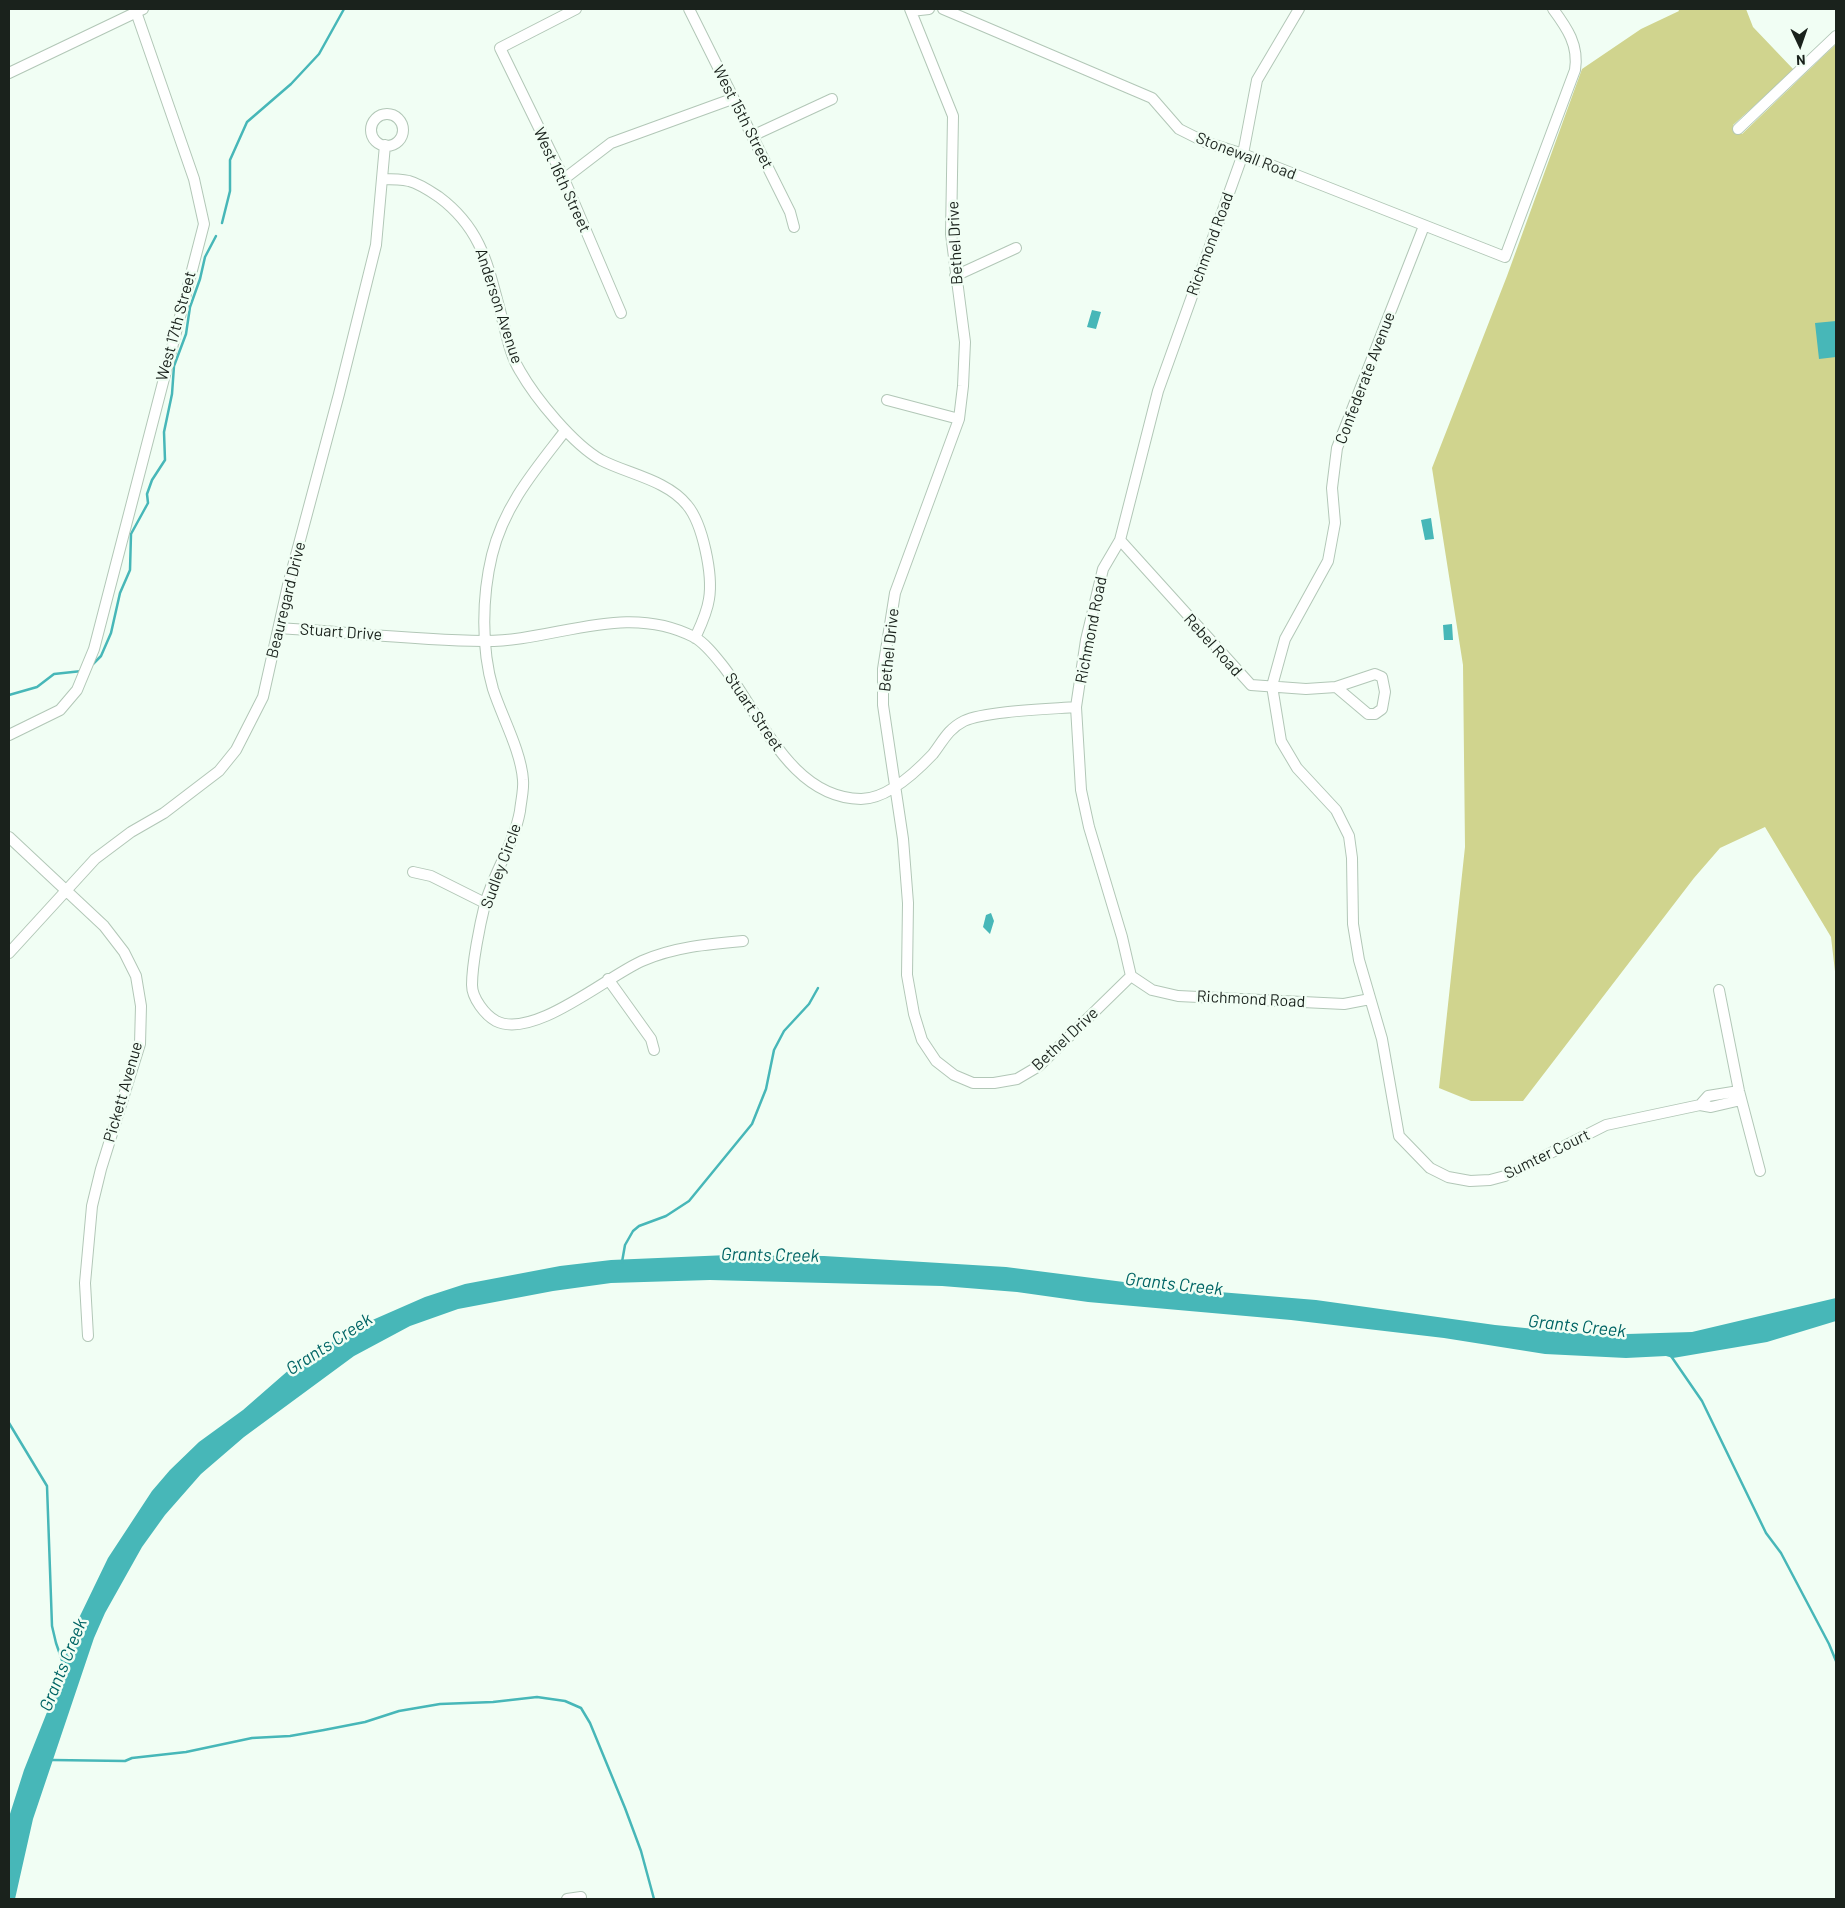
<!DOCTYPE html>
<html>
<head>
<meta charset="utf-8">
<style>
	body { margin:0 }
	#map { position:relative; width:1845px; height:1908px; overflow:hidden; background:#f1fef4; font-family:Barlow,sans-serif }
	canvas { display:block }
	.frame { position:absolute; inset:0; border:10px solid #1a221c; pointer-events:none }
	.north { position:absolute; left:1775px; top:20px; width:50px; height:50px; -webkit-text-stroke:4px #f1fef4; paint-order:stroke; rotate:177deg; font-size:14px; font-weight:700; line-height:20px; text-align:center; color:#1a221c }
	.north::after { content:''; display:block; margin:auto; width:18px; height:22px; background:#1a221c; clip-path:polygon(50% 0,100% 100%,50% 72%,0 100%) }
</style>
</head>
<body>
<div id="map">
<canvas width="1845" height="1908"></canvas>
<div class="frame"></div>
<div class="north">N</div>
</div>
<script>
const c = document.querySelector('canvas').getContext('2d');
c.lineJoin = 'round';
function paint(path, color) {
  c.fillStyle = color;
  c.fill(path, 'evenodd');
}
function trace(path, color, width, dash) {
  c.strokeStyle = color;
  c.lineWidth = width;
  c.lineCap = dash ? 'butt' : 'round';
  c.setLineDash(dash || []);
  c.stroke(path);
}
function label(font, color, halo, rows, align = 'center') {
  c.font = font + ' Barlow,sans-serif';
  c.lineWidth = 5;
  c.setLineDash([]);
  c.textBaseline = 'middle';
  c.strokeStyle = halo;
  c.fillStyle = color;
  for (const [text, x, y, turn = 0] of rows) {
    c.save();
    c.translate(x, y);
    c.rotate((+turn || 0) * Math.PI / 180);
    c.textAlign = isNaN(turn) ? turn : align;
    if (halo) c.strokeText(text, 0, 0);
    c.fillText(text, 0, 0);
    c.restore();
  }
}
const green = new Path2D(`
	M 1678,9 L 1746,9 L 1753,27 L 1794,70 L 1733,125 L 1742,134 L 1836,44 L 1836,980 L 1831,937 L 1765,827 L 1720,848 L 1694,878 L 1523,1101 L 1471,1101 L 1439,1088 L 1465,847 L 1463,665 L 1432,468 L 1507,276 L 1582,69 L 1641,29 L 1679,11 Z`);
const water = new Path2D(`
	M 1092,310 L 1101,312 L 1096,329 L 1087,327 Z
	M 1836,321 L 1836,357 L 1819,359 L 1815,323 Z
	M 1431,518 L 1434,539 L 1425,540 L 1421,520 Z
	M 1452,624 L 1453,640 L 1444,640 L 1443,625 Z
	M 991,913 L 994,921 L 990,934 L 983,927 L 986,915 Z
	M 728,1255 L 824,1256 L 1006,1267 L 1171,1288 L 1316,1300 L 1495,1325 L 1595,1335 L 1692,1332 L 1836,1298 L 1836,1321 L 1767,1342 L 1673,1358 L 1666,1356 L 1626,1358 L 1545,1354 L 1444,1338 L 1291,1320 L 1088,1302 L 1017,1292 L 942,1286 L 710,1280 L 611,1283 L 553,1291 L 458,1309 L 410,1326 L 354,1356 L 244,1437 L 201,1474 L 165,1515 L 142,1547 L 105,1613 L 94,1638 L 33,1819 L 15,1899 L 9,1899 L 9,1817 L 24,1770 L 59,1682 L 63,1662 L 79,1618 L 108,1558 L 152,1491 L 170,1470 L 199,1442 L 243,1410 L 298,1362 L 361,1325 L 425,1297 L 465,1284 L 560,1266 L 611,1260 Z`);
const stream = new Path2D(`
	M 222,223 L 230,191 L 230,160 L 247,122 L 291,84 L 319,54 L 344,9
	M 93,664 L 101,656 L 111,633 L 120,593 L 130,570 L 131,534 L 148,503 L 147,494 L 152,480 L 165,460 L 164,432 L 172,394 L 174,366 L 186,334 L 190,307 L 200,279 L 205,257 L 216,236
	M 9,695 L 37,687 L 54,674 L 82,671
	M 622,1262 L 625,1245 L 633,1231 L 639,1226 L 666,1216 L 689,1201 L 752,1124 L 766,1089 L 774,1050 L 784,1031 L 809,1004 L 818,988
	M 1671,1356 L 1702,1401 L 1766,1533 L 1781,1553 L 1829,1644 L 1836,1661
	M 9,1423 L 47,1486 L 52,1626 L 56,1643 L 64,1666
	M 52,1760 L 125,1761 L 132,1758 L 186,1752 L 252,1738 L 290,1736 L 324,1730 L 365,1722 L 399,1711 L 440,1704 L 493,1702 L 537,1697 L 565,1701 L 581,1708 L 590,1723 L 625,1808 L 641,1851 L 654,1899`);
const minor = new Path2D(`
	M 576,9 L 500,48 L 564,179 L 621,313
	M 689,9 L 790,212 L 794,227
	M 910,9 L 953,116 L 951,234 L 965,342 L 963,386 L 959,419 L 895,593 L 883,669 L 883,705 L 903,839 L 908,903 L 907,975 L 914,1014 L 922,1040 L 936,1061 L 954,1075 L 973,1083 L 994,1083 L 1017,1079 L 1039,1066 L 1131,976
	M 943,9 L 1152,98 L 1179,129 L 1205,142 L 1243,154 L 1505,257 L 1575,70 C 1579,45 1567,28 1553,9
	M 1299,9 L 1257,80 L 1243,154 L 1158,391 L 1120,540 L 1103,569 L 1086,640 L 1076,707 L 1081,790 L 1089,827 L 1122,937 L 1131,976 L 1152,990 L 1178,996 L 1344,1004 L 1370,999
	M 911,11 L 929,9
	M 9,73 L 143,9
	M371 130a16 16 0 1 1 32 0a16 16 0 1 1-32 0Z
	M 1738,129 L 1836,36
	M 752,136 L 832,99
	M 382,179 C 391,179 400,179 409,181 C 420,184 430,191 439,197 C 483,230 488,267 502,318 C 507,336 510,355 520,371 C 536,399 573,444 601,460 C 628,474 667,480 687,505 C 703,524 713,575 709,599 C 707,613 701,625 695,638
	M 564,179 L 611,143 L 732,99
	M 1424,226 L 1337,448 L 1332,488 L 1335,523 L 1328,561 L 1285,639 L 1272,686 L 1281,741 L 1297,768 L 1336,810 L 1349,836 L 1352,858 L 1353,924 L 1359,960 L 1382,1039 L 1399,1136 L 1430,1168 L 1448,1177 L 1470,1181 L 1490,1180 L 1505,1176 L 1606,1125 L 1700,1105 L 1711,1107 L 1741,1100
	M 955,276 L 1016,248
	M 887,400 L 959,419
	M 565,431 C 534,471 504,506 492,555 C 482,596 481,648 493,689 C 502,717 521,751 523,780 C 524,789 521,801 520,811 C 514,844 494,872 485,904 C 480,924 472,964 472,985 C 472,998 485,1015 496,1021 C 533,1040 606,977 642,961 C 674,947 708,944 743,941
	M 1120,540 L 1251,685 L 1306,689 L 1336,687 L 1368,714 L 1375,714 L 1382,709 L 1385,692 L 1382,677 L 1375,674 L 1336,687
	M 279,628 C 347,632 415,640 483,641 C 555,642 624,601 694,637 C 705,643 715,656 723,666 C 761,715 790,798 861,799 C 887,799 916,772 933,754 C 943,741 948,729 964,721 C 985,711 1050,709 1076,707
	M 9,735 L 60,710 L 77,690 L 94,649 L 204,224 L 194,179 L 135,9
	M 9,837 L 104,926 L 124,952 L 136,976 L 141,1006 L 140,1044 L 101,1169 L 92,1206 L 85,1283 L 88,1336
	M 413,872 L 431,876 L 485,903
	M 9,953 L 95,859 L 131,832 L 164,813 L 219,771 L 236,750 L 263,697 L 288,585 L 339,394 L 376,245 L 385,145
	M 608,979 L 651,1039 L 654,1050
	M 1719,990 L 1739,1091 L 1760,1171
	M 1700,1105 L 1708,1096 L 1739,1091
	M 567,1899 L 581,1897`);
const streetNames = [
	["West 15th Street",743,117,63],
	["Stonewall Road",1246,156,21],
	["West 16th Street",562,180,65],
	["Bethel Drive",955,243,-93],
	["Richmond Road",1210,244,-70],
	["Anderson Avenue",499,306,72],
	["West 17th Street",176,326,-75],
	["Confederate Avenue",1365,378,-69],
	["Beauregard Drive",286,600,-76],
	["Richmond Road",1091,630,-79],
	["Stuart Drive",341,632,4],
	["Rebel Road",1213,645,48],
	["Bethel Drive",889,650,-84],
	["Stuart Street",754,712,56],
	["Sudley Circle",501,866,-70],
	["Richmond Road",1251,999,3],
	["Bethel Drive",1065,1039,-43],
	["Pickett Avenue",123,1092,-74],
	["Sumter Court",1547,1154,-26]
];
const waterNames = [
	["Grants Creek",770,1255,1],
	["Grants Creek",1174,1284,6],
	["Grants Creek",1577,1326,6],
	["Grants Creek",329,1344,-33],
	["Grants Creek",63,1665,-68]
];
paint(green, '#d0d48e');
paint(water, '#47b7b8');
trace(stream, '#47b7b8', 2.5);
trace(minor, '#b2c7b7', 12);
trace(minor, '#fff', 10);
label('16px', '#1a221c', '#f1fef4', streetNames);
label('italic 18px', '#016565', '#f1fef4', waterNames);
</script>
</body>
</html>
